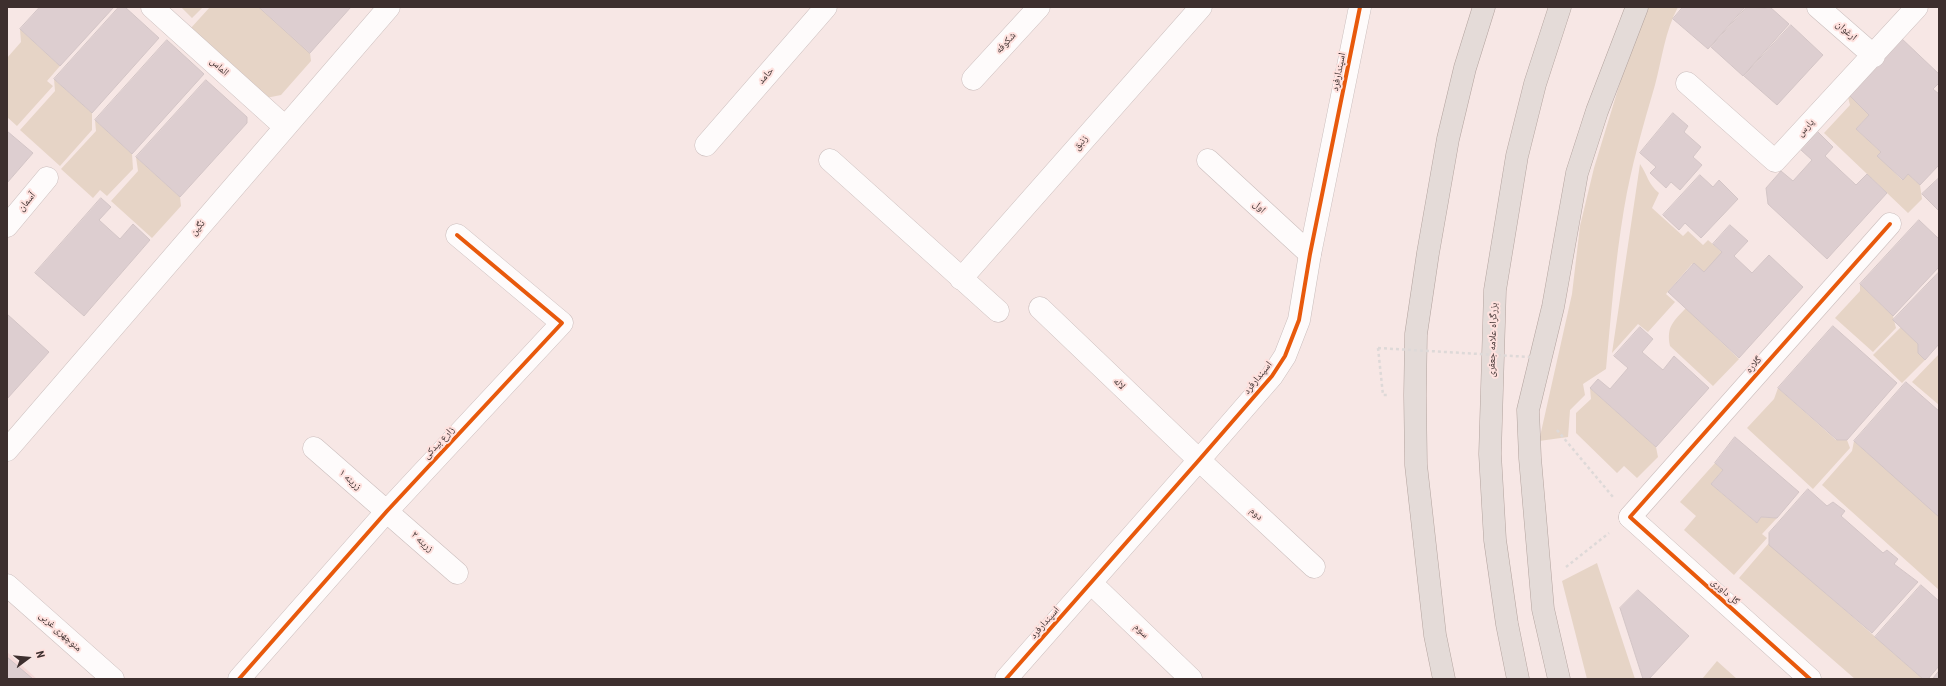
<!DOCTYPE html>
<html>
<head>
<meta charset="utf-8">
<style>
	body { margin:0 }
	#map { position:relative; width:1946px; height:686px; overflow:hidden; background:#f7e7e5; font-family:"Roboto Condensed",sans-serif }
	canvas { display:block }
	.frame { position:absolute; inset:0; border:8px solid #3d2f2e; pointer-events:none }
	.north { position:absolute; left:8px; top:638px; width:40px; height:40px; -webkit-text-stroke:3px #fee1de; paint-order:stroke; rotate:74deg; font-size:11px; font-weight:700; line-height:16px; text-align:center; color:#3d2f2e }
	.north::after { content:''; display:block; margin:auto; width:14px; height:18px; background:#3d2f2e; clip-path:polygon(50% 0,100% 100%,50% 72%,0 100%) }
</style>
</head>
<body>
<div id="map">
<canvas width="1946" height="686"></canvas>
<div class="frame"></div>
<div class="north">N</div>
</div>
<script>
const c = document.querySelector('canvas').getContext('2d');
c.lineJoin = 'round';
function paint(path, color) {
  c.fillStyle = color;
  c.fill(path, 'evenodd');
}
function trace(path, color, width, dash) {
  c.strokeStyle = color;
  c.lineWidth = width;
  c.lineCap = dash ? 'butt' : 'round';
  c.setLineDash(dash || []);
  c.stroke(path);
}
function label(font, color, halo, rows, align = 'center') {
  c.font = font + ' "Roboto Condensed","Noto Naskh Arabic",sans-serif';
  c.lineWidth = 4;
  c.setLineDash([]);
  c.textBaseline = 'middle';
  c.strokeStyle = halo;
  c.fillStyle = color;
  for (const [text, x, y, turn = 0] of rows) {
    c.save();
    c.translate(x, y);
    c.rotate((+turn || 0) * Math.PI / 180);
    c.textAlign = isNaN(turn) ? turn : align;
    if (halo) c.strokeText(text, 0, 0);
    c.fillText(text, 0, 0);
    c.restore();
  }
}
const built = new Path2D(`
	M 7,652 L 37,679 L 7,679 Z`);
const green = new Path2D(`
	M 181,7 L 203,7 L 192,18 Z
	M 210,7 L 259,7 L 310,53 L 311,61 L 281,95 L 266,98 L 190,29 Z
	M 1647,7 L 1678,7 C 1665,31 1662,59 1655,85 C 1643,126 1631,167 1624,209 C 1615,262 1611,316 1606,369 L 1583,384 L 1585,395 L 1570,410 L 1568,437 L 1539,441 L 1572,294 L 1580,226 L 1594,168 L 1629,53 Z
	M 20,29 L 60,66 L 47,81 L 53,86 L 17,126 L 7,117 L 7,58 L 21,42 Z
	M 54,79 L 92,113 L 92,130 L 60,166 L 20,130 L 55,91 Z
	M 1847,93 L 1869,115 L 1856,129 L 1881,152 L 1878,156 L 1902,180 L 1908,174 L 1920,185 L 1922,199 L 1908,213 L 1824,133 L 1850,105 Z
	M 95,120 L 132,154 L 133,169 L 107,196 L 100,190 L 93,198 L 61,169 L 96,131 Z
	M 136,157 L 180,197 L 181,206 L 152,238 L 111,201 L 138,171 Z
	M 1640,164 C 1648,176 1648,184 1659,193 L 1652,208 L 1683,236 L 1688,231 L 1703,245 L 1708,240 L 1724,254 L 1705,275 L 1692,264 L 1666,294 L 1675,302 L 1648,332 L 1638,324 L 1612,353 Z
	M 1860,284 L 1893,316 L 1896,328 L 1873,352 L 1835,318 L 1860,291 Z
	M 1686,308 L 1739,359 L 1713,386 L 1670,346 C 1666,326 1674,321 1686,308 Z
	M 1901,327 L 1918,344 L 1918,353 L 1925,360 L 1902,383 L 1873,355 Z
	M 1939,354 L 1939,405 L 1912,382 Z
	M 1590,388 L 1656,447 L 1658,457 L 1637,478 L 1624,466 L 1617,473 L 1576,433 L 1576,413 L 1591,399 Z
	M 1778,388 L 1836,440 L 1847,440 L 1850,448 L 1813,489 L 1747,428 L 1774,399 Z
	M 1854,441 L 1939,516 L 1939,590 L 1822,485 L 1852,451 Z
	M 1715,463 L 1723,470 L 1711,484 L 1757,523 L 1761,517 L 1777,518 L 1762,534 L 1767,538 L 1734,575 L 1684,530 L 1696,516 L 1680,502 Z
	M 1769,543 L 1923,679 L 1855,679 L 1739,578 Z
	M 1597,563 L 1635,679 L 1587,679 L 1562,581 Z
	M 1717,661 L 1737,679 L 1702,679 Z`);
const building = new Path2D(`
	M 40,7 L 114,7 L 60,66 L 20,29 Z
	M 119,7 L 125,7 L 159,38 L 92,113 L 54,79 Z
	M 259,7 L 351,7 L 310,53 Z
	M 1683,7 L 1745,7 L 1708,49 L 1673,19 Z
	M 1747,7 L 1765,8 L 1770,7 L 1789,24 L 1743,76 L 1711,47 Z
	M 1791,25 L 1823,55 L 1777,105 L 1744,76 Z
	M 1900,37 L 1939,74 L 1939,83 L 1933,89 L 1939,94 L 1939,165 L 1920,185 L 1908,174 L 1903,180 L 1877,156 L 1881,152 L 1856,129 L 1869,115 L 1847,93 Z
	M 167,40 L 204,74 L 132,154 L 95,120 Z
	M 206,80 L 247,117 L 247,123 L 180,197 L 136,157 Z
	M 1673,113 L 1688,126 L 1684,132 L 1701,147 L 1693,157 L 1702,165 L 1680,190 L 1671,182 L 1666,188 L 1650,173 L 1656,167 L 1640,153 Z
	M 7,131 L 33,153 L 7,183 Z
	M 1818,132 L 1833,147 L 1825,156 L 1856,185 L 1867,174 L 1887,193 L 1827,259 L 1768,204 L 1766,188 L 1781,171 L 1793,181 L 1812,160 L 1801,150 Z
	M 1700,175 L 1713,187 L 1719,180 L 1738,199 L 1701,238 L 1685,223 L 1679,230 L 1663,215 Z
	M 1939,178 L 1939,211 L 1922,194 Z
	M 101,198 L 111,207 L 99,220 L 120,239 L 133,224 L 150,240 L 84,316 L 35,273 Z
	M 1919,220 L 1939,239 L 1939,267 L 1893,316 L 1860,284 Z
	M 1730,225 L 1748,241 L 1734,256 L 1752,273 L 1769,255 L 1803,287 L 1739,358 L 1668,292 L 1694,263 L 1704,272 L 1722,252 L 1713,244 Z
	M 1939,272 L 1939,344 L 1925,360 L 1918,353 L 1918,344 L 1893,320 Z
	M 7,314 L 49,352 L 7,399 Z
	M 1833,326 L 1897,383 L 1847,440 L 1837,440 L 1778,388 Z
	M 1640,327 L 1653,339 L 1642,352 L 1663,370 L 1674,356 L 1709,388 L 1656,447 L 1590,388 L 1598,379 L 1610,389 L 1628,368 L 1614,356 Z
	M 1906,382 L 1939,411 L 1939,517 L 1854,441 Z
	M 1735,437 L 1799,492 L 1777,518 L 1761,517 L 1757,523 L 1711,484 L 1723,470 L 1715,463 Z
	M 1808,489 L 1827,506 L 1833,502 L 1845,511 L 1841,516 L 1883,553 L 1887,550 L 1898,559 L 1894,564 L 1918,582 L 1872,633 L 1769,545 L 1769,533 Z
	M 1921,585 L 1939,601 L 1939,666 L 1928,679 L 1923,679 L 1875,637 Z
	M 1638,590 L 1689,636 L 1649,679 L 1643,679 L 1620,608 Z
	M 7,657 L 33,679 L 7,679 Z
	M 1939,671 L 1939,679 L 1933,679 L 1934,677 Z`);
const path = new Path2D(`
	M 1378,348 L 1383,395 L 1388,395
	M 1557,430 L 1613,497
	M 1566,567 L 1609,533`);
const minor = new Path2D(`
	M 152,7 L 285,127
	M 1818,7 L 1874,56
	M 973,79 L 1039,7
	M 1687,83 L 1775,161 L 1917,7
	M 706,145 L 826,7
	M 830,160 L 998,311
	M 1208,160 L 1310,254
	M 7,226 L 47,178
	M 961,279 L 1201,7
	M 1040,308 L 1199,460 L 1314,567
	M 314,448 L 457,573
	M 7,450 L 389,7
	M 1630,517 L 1890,224
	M 1091,583 L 1191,679
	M 239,679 L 387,511 L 562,323 L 457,235`);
const tertiary = new Path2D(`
	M 1630,517 L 1810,679
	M 7,585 L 113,679
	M 1006,679 L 1199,460 L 1272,376 L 1285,356 L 1299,320 L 1310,254 L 1360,7`);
const trunk = new Path2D(`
	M 1444,679 L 1435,635 L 1416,465 L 1415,395 L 1416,334 L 1428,253 L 1448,139 L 1465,68 L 1484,7
	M 1518,679 L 1507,624 L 1495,540 L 1490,454 L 1495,290 L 1517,156 L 1535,84 L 1560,7
	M 1559,679 L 1543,609 L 1530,458 L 1528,410 L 1553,307 L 1577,173 L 1597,111 L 1637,7`);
const pathBridge = new Path2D(`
	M 1378,348 L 1530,357`);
const cycleway = new Path2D(`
	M 239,679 L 387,511 L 562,323 L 457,235
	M 1006,679 L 1199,460 L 1272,376 L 1285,356 L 1299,320 L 1310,254 L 1360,7
	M 1810,679 L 1630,517 L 1890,224`);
const streetNames = [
	["ارغوان",1846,31,41],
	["شکوفه",1006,43,-47],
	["الماس",219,67,42],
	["اسپندارفرد",1339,72,-79],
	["حامد",766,76,-49],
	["پارس",1806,128,-47],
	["زنبق",1081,143,-49],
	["آسمان",27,202,-50],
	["اول",1259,207,43],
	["نگین",198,228,-49],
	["بزرگراه علامه جعفری",1493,340,-88],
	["گلاره",1754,365,-48],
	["اسپندارفرد",1258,378,-51],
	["لاله",1119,384,44],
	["زارع بیدکی",439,443,-47],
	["زرینه ۱",350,480,41],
	["دوم",1256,514,43],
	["زرینه ۲",422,542,42],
	["گل داوری",1725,592,42],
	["اسپندارفرد",1045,623,-49],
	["سوم",1141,631,44],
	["منوچهری غربی",60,632,42]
];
paint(built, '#f5dad9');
paint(green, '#e6d4c6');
paint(building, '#ddced0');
trace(building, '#d3c5c6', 1);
trace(minor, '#cabdbc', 23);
trace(tertiary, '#cabdbc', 23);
trace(trunk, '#b3a39e', 23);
trace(path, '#ded9d8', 2.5, [3, 3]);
trace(minor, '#fefbfb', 22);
trace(tertiary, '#fefbfb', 22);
trace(trunk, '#e4dbd8', 22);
trace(pathBridge, '#ded9d8', 2.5, [3, 3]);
trace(cycleway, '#e8590c', 4);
label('10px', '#3d2f2e', '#fee1de', streetNames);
</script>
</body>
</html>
